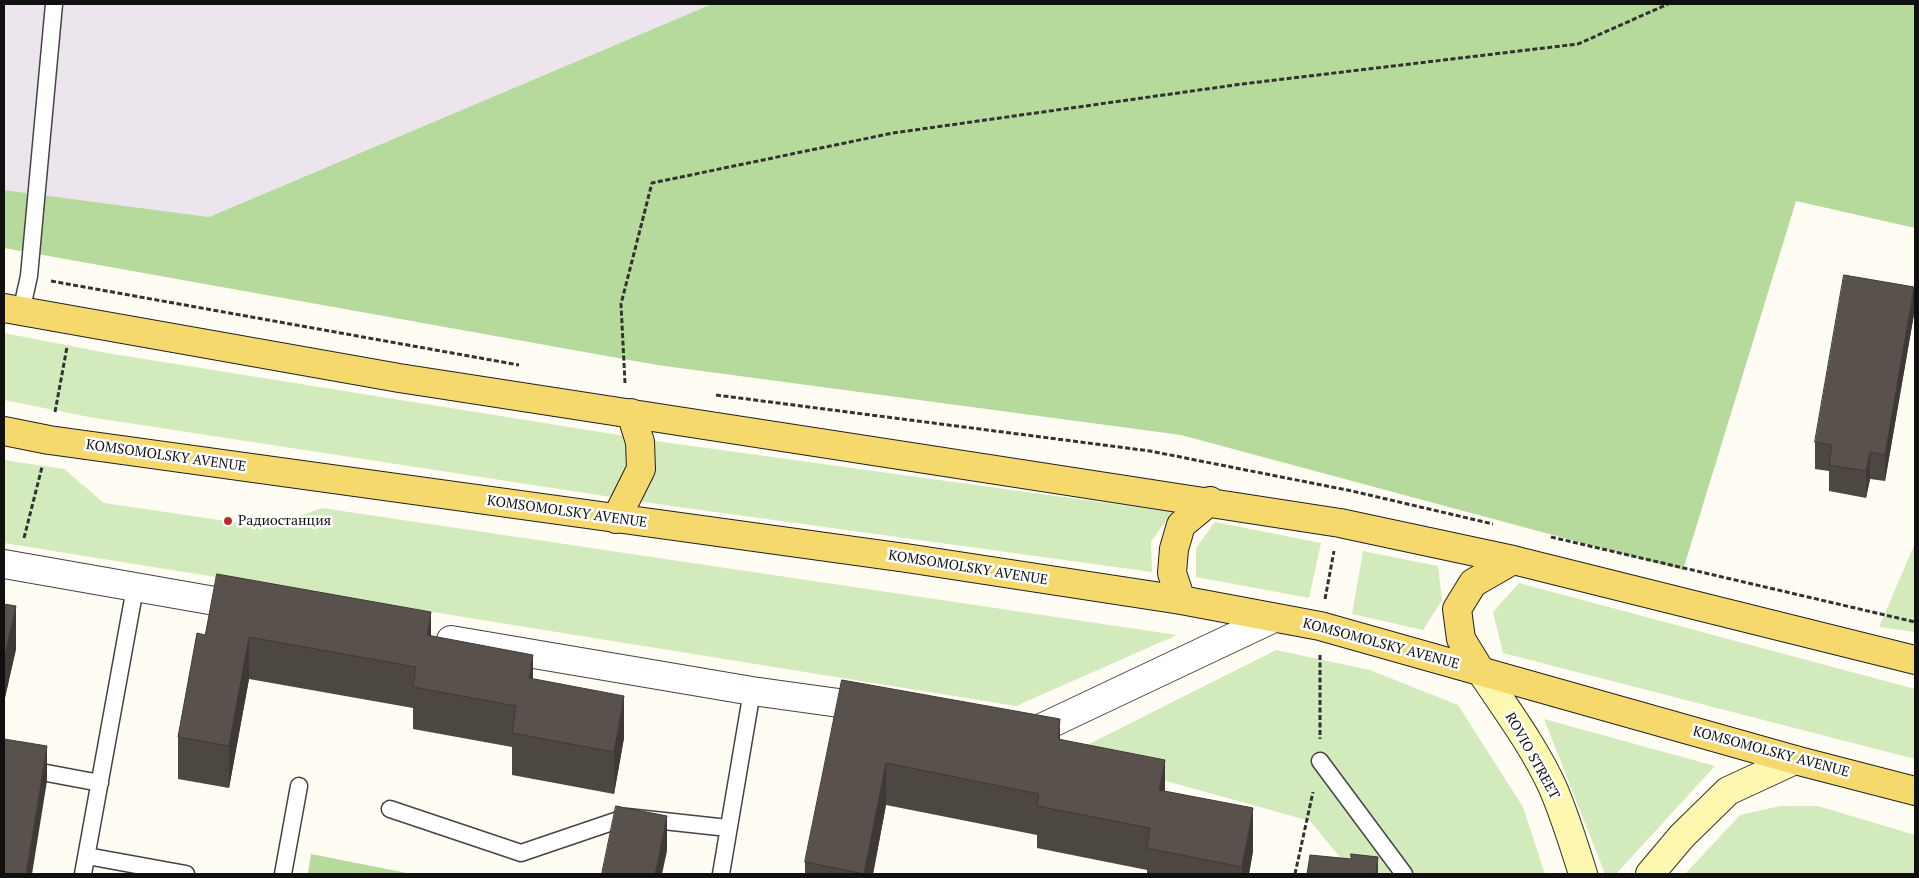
<!DOCTYPE html>
<html>
<head>
<meta charset="utf-8">
<style>
	body { margin:0 }
	#map { position:relative; width:1919px; height:878px; overflow:hidden; background:#fffdf3; font-family:"PT Serif",serif }
	canvas { display:block }
	.frame { position:absolute; inset:0; border:5px solid #101010; pointer-events:none }
</style>
</head>
<body>
<div id="map">
<canvas width="1919" height="878"></canvas>
<div class="frame"></div>
</div>
<script>
const c = document.querySelector('canvas').getContext('2d');
c.lineJoin = 'round';
function paint(path, color) {
  c.fillStyle = color;
  c.fill(path, 'evenodd');
}
function trace(path, color, width, dash) {
  c.strokeStyle = color;
  c.lineWidth = width;
  c.lineCap = dash ? 'butt' : 'round';
  c.setLineDash(dash || []);
  c.stroke(path);
}
function label(font, color, halo, rows, align = 'center') {
  c.font = font + ' "PT Serif",serif';
  c.lineWidth = 5;
  c.setLineDash([]);
  c.textBaseline = 'middle';
  c.strokeStyle = halo;
  c.fillStyle = color;
  for (const [text, x, y, turn = 0] of rows) {
    c.save();
    c.translate(x, y);
    c.rotate((+turn || 0) * Math.PI / 180);
    c.textAlign = isNaN(turn) ? turn : align;
    if (halo) c.strokeText(text, 0, 0);
    c.fillText(text, 0, 0);
    c.restore();
  }
}
const industrial = new Path2D(`
	M 4,4 L 712,4 L 209,217 L 4,190 Z`);
const green = new Path2D(`
	M 4,333 L 107,353 L 663,442 L 1172,512 L 1151,542 L 1152,572 L 657,504 L 89,417 L 4,400 Z
	M 4,460 L 64,469 L 104,503 L 267,527 L 322,508 L 1177,635 L 1016,706 L 4,543 Z
	M 1215,522 L 1321,543 L 1309,598 L 1196,577 L 1196,548 Z
	M 1915,543 L 1915,632 L 1879,627 Z
	M 1363,551 L 1438,566 L 1442,600 L 1423,630 L 1352,614 Z
	M 1519,583 L 1915,689 L 1915,759 L 1503,653 L 1493,612 Z
	M 1276,650 L 1370,670 L 1458,705 L 1523,807 L 1545,874 L 1354,874 L 1310,821 L 1069,754 Z
	M 1544,719 L 1715,766 L 1616,874 L 1605,874 Z
	M 1780,806 L 1818,806 L 1915,835 L 1915,874 L 1685,874 L 1740,815 Z`);
const forest = new Path2D(`
	M 712,4 L 1915,4 L 1915,228 L 1796,201 L 1683,570 L 1181,435 L 657,365 L 4,248 L 4,190 L 209,217 Z
	M 311,854 L 412,874 L 308,874 Z`);
const path = new Path2D(`
	M 51,281 L 519,365
	M 625,383 L 621,304 L 652,183 L 893,133 L 1242,84 L 1578,44 L 1668,4
	M 716,395 L 1150,451 L 1352,491 L 1493,524
	M 55,412 L 67,347
	M 1551,537 L 1915,622
	M 24,538 L 42,467
	M 1325,599 L 1334,551
	M 1320,655 L 1320,739
	M 1295,874 L 1313,792`);
const service = new Path2D(`
	M 21,312 L 29,276 L 54,4
	M 1320,761 L 1404,874
	M 4,765 L 100,783
	M 390,809 L 521,853 L 627,817 L 728,828
	M 87,856 L 186,874
	M 83,874 L 135,588
	M 283,874 L 299,786
	M 721,874 L 752,691`);
const minor = new Path2D(`
	M 4,564 L 249,607
	M 451,640 L 752,691 L 875,708
	M 1024,728 L 1037,730 L 1274,618`);
const secondary = new Path2D(`
	M 1480,670 C 1505,708 1534,746 1553,788 C 1565,816 1574,845 1583,874
	M 1650,874 L 1682,836 L 1728,791 L 1795,760`);
const primary = new Path2D(`
	M 4,308 L 399,378 L 1340,523 L 1513,560 L 1915,660
	M 4,431 L 49,440 L 906,558 L 1181,600 L 1320,626 L 1795,760 L 1915,791
	M 616,519 L 641,469 L 640,442 L 631,413
	M 1181,600 L 1172,573 L 1174,549 L 1181,525 L 1210,501
	M 1480,670 L 1461,639 L 1457,609 L 1473,583 L 1513,560`);
const wall = new Path2D(`
	M 1914,314 L 1885,481 L 1870,479 L 1866,498 L 1829,491 L 1829,471 L 1815,469 L 1815,442 Z
	M 4,604 L 16,649 L 4,702 Z
	M 205,635 L 431,636 L 533,679 L 624,738 L 614,794 L 512,775 L 512,747 L 413,729 L 413,708 L 249,679 L 229,788 L 178,779 L 178,737 Z
	M 842,680 L 1060,739 L 1165,791 L 1253,851 L 1249,874 L 1147,874 L 1147,870 L 1037,848 L 1037,835 L 886,805 L 873,874 L 805,874 L 805,862 Z`);
const shadedWall = new Path2D(`
	M 1914,287 L 1914,314 L 1885,481 L 1885,455 Z
	M 1870,452 L 1870,479 L 1866,498 L 1866,471 Z
	M 16,606 L 16,649 L 4,702 L 4,660 Z
	M 431,612 L 431,655 L 427,635 Z
	M 249,637 L 249,679 L 229,788 L 229,746 Z
	M 533,655 L 533,697 L 529,678 Z
	M 624,696 L 624,738 L 614,794 L 614,752 Z
	M 1060,719 L 1060,762 L 1058,739 Z
	M 47,746 L 47,781 L 32,874 L 26,874 Z
	M 1165,760 L 1165,802 L 1159,790 Z
	M 886,763 L 886,805 L 873,874 L 864,874 Z
	M 1253,808 L 1253,851 L 1249,874 L 1242,874 L 1242,867 Z
	M 667,816 L 667,851 L 662,874 L 655,874 Z
	M 1378,857 L 1378,874 L 1376,874 Z`);
const building = new Path2D(`
	M 1844,275 L 1914,287 L 1885,455 L 1870,452 L 1866,471 L 1829,465 L 1832,445 L 1815,442 Z
	M 217,574 L 431,612 L 427,635 L 533,655 L 529,678 L 624,696 L 614,752 L 512,733 L 516,706 L 413,687 L 416,667 L 249,637 L 229,746 L 178,737 L 197,633 L 205,635 Z
	M 4,604 L 16,606 L 4,660 Z
	M 842,680 L 1060,719 L 1058,739 L 1165,760 L 1159,790 L 1253,808 L 1242,867 L 1147,848 L 1150,828 L 1037,806 L 1039,794 L 886,763 L 864,874 L 805,862 Z
	M 4,739 L 47,746 L 26,874 L 4,874 Z
	M 616,806 L 667,816 L 655,874 L 602,874 Z
	M 1351,854 L 1378,857 L 1376,874 L 1307,874 L 1310,855 L 1351,859 Z`);
const markers = [
	[228,521,5,"#bf292c"]
];
const streetNames = [
	["KOMSOMOLSKY AVENUE",166,456,8],
	["KOMSOMOLSKY AVENUE",567,512,8],
	["KOMSOMOLSKY AVENUE",968,568,9],
	["KOMSOMOLSKY AVENUE",1381,644,15],
	["KOMSOMOLSKY AVENUE",1771,752,15],
	["ROVIO STREET",1532,756,61]
];
const poiNames = [
	["Радиостанция",238,521]
];
paint(industrial, '#ede5ee');
paint(green, '#d3eabc');
paint(forest, '#b6da9c');
trace(service, '#434343', 19);
trace(minor, '#434343', 30);
trace(secondary, '#323232', 30);
trace(primary, '#212121', 30);
trace(path, '#323232', 3, [5, 2.5]);
trace(service, '#fff', 16);
trace(minor, '#fff', 28);
trace(secondary, '#fdf7b0', 28);
trace(primary, '#f6d96c', 28);
paint(wall, '#4d4741');
paint(shadedWall, '#3e3935');
paint(building, '#59524c');
trace(building, '#3e3935', 1);
for (const [x, y, r, color] of markers) {
  const dot = new Path2D();
  dot.arc(x, y, r, 0, 2 * Math.PI);
  c.fillStyle = color;
  c.fill(dot);
  trace(dot, '#fff', 2);
}
label('14px', '#101010', '#fff', streetNames);
label('14px', '#101010', '#fff', poiNames, 'left');
</script>
</body>
</html>
